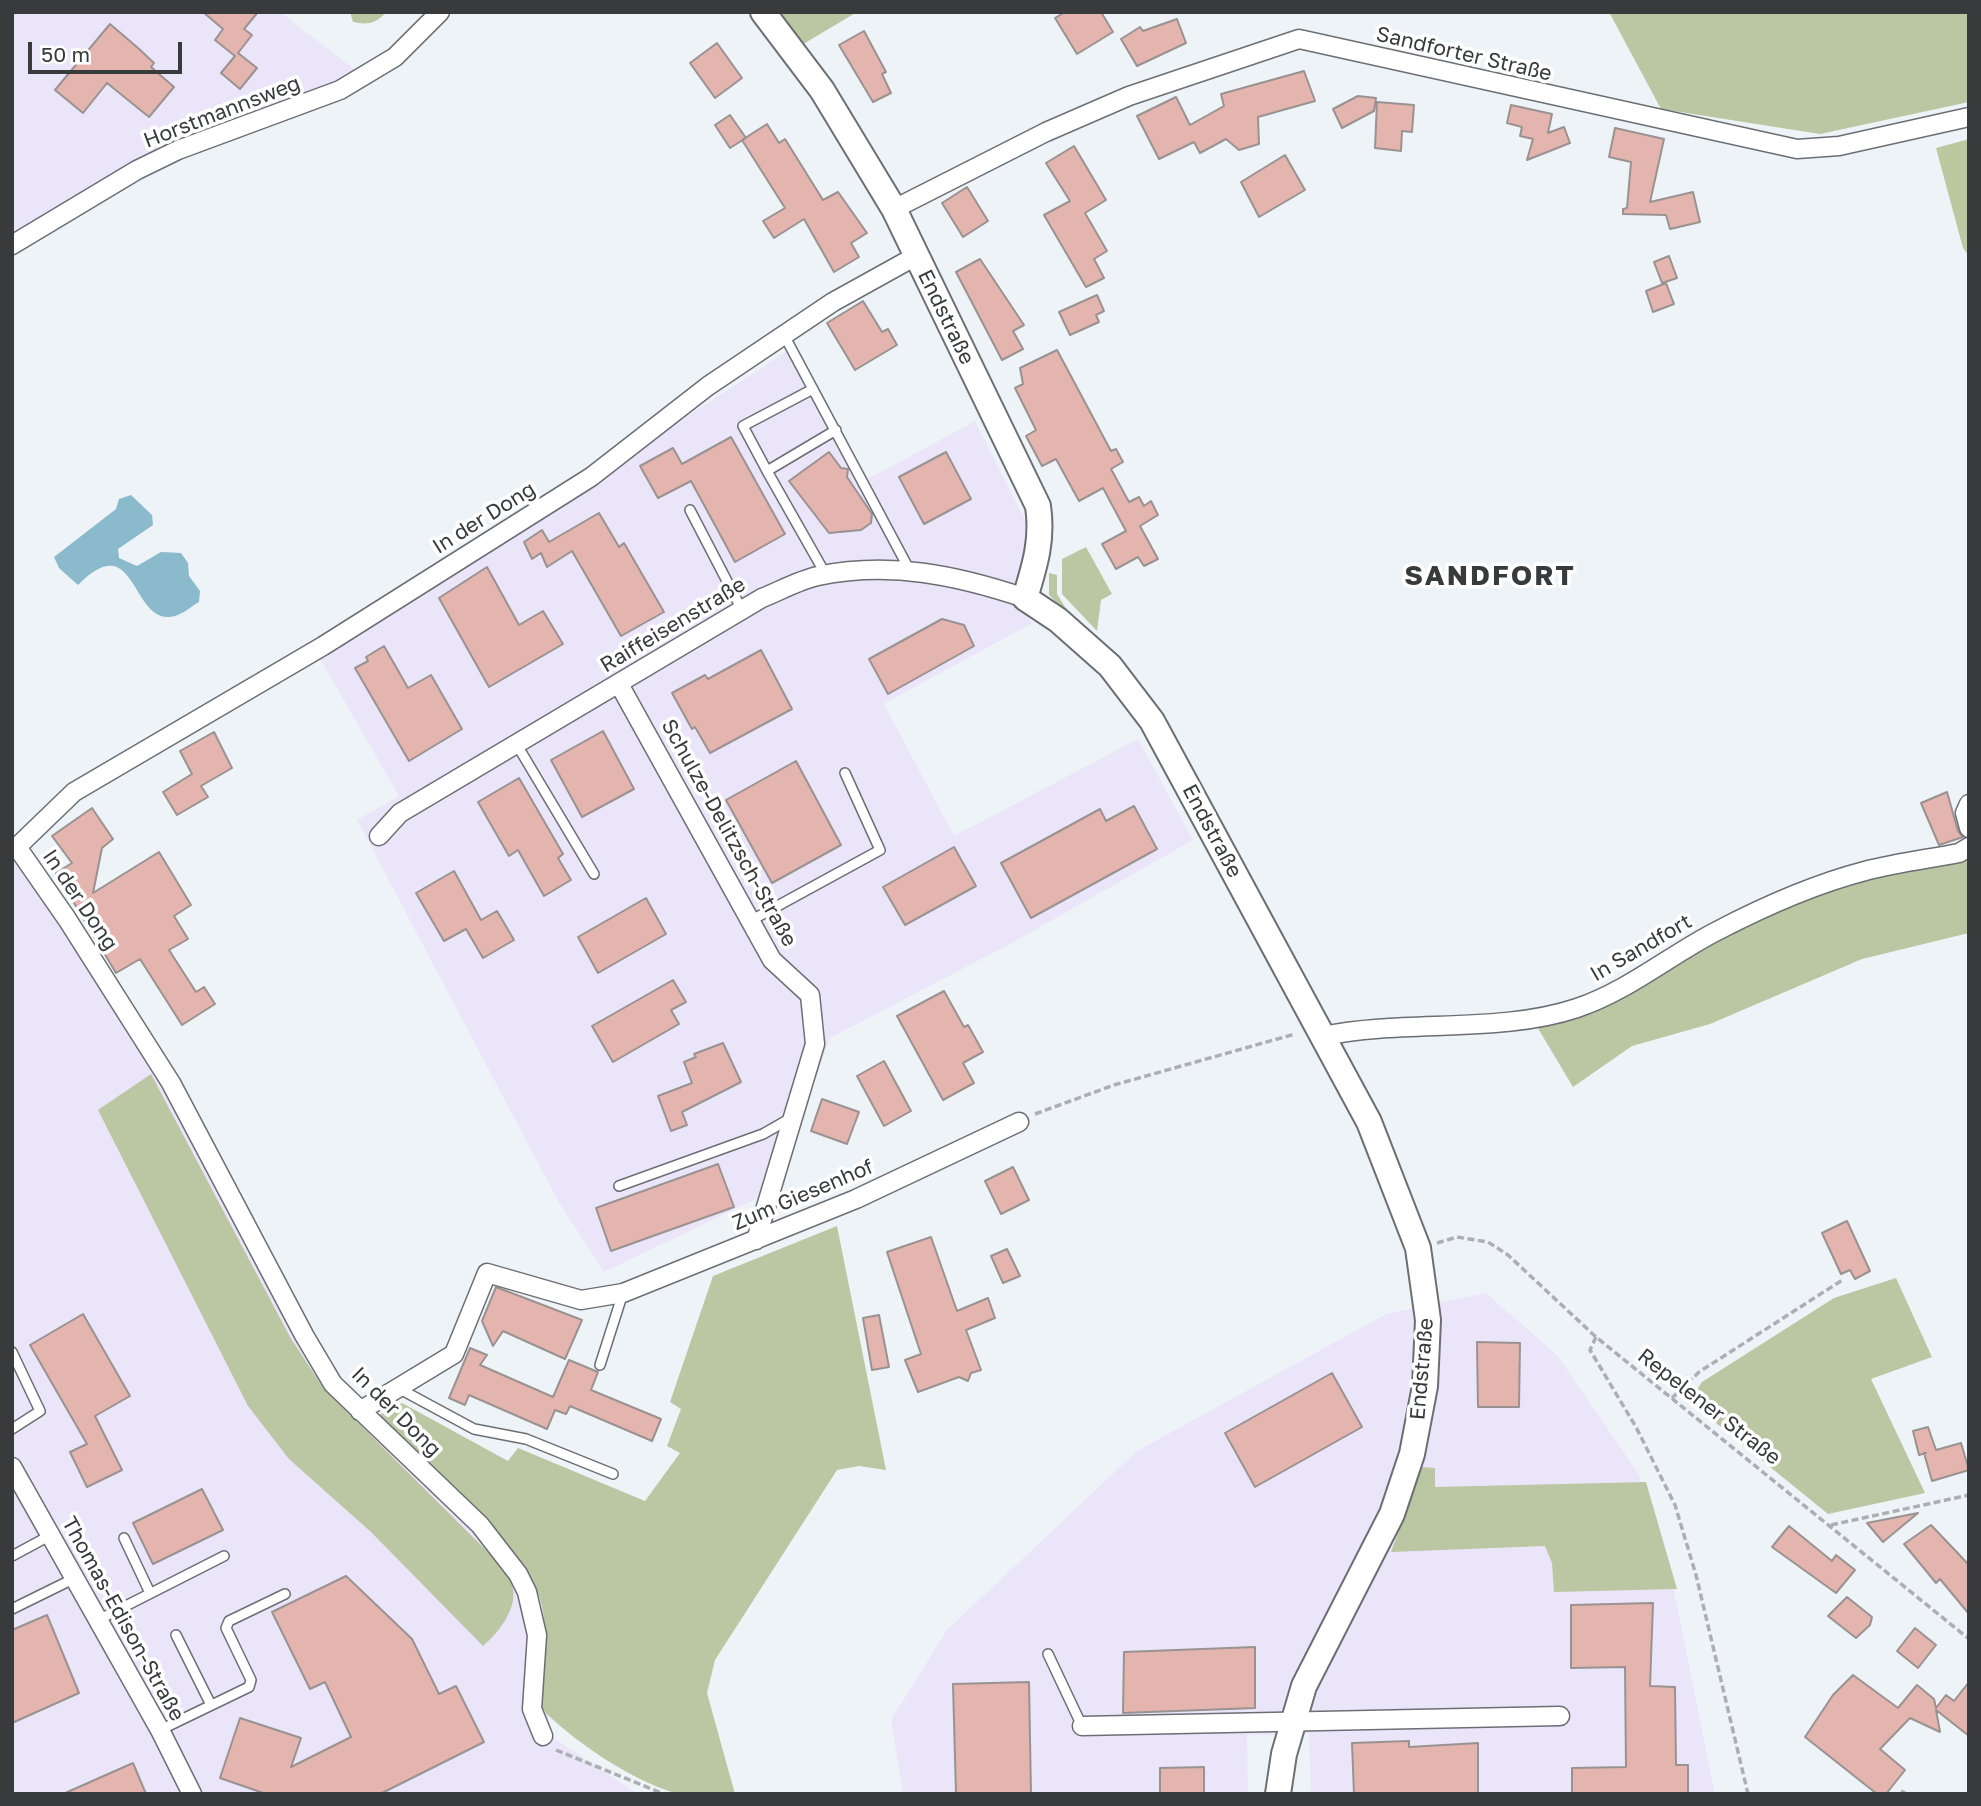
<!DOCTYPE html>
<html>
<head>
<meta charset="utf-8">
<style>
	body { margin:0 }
	#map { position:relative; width:1981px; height:1806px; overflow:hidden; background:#eef3f8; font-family:"Golos Text",sans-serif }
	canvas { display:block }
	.frame { position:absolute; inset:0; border:14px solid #383a3c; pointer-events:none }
	.scale { position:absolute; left:28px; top:42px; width:154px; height:32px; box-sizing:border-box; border:4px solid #383a3c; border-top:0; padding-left:9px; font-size:21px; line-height:24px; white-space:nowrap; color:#383a3c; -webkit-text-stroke:5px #fff; paint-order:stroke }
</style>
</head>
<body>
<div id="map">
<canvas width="1981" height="1806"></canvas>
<div class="frame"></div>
<div class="scale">50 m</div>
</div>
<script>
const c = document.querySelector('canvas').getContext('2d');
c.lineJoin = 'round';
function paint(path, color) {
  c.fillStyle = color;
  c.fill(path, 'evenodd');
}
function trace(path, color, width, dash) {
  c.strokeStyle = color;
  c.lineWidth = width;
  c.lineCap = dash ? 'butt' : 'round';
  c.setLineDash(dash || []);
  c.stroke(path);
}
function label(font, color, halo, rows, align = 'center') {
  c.font = font + ' "Golos Text",sans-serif';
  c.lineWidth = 7;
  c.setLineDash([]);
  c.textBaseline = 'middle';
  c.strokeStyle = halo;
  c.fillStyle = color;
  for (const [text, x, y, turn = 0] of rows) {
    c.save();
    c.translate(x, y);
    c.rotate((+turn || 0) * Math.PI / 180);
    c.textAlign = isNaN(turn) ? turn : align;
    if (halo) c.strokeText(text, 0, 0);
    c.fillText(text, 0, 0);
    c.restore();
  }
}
const commercial = new Path2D(`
	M 12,12 L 280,12 L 363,76 L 137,170 L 12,245 Z
	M 792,348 L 868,479 L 975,421 L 1027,524 L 1029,550 L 1012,594 L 1032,623 L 884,704 L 954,836 L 1138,739 L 1193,840 L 1012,943 L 830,1038 L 785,1164 L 785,1185 L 604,1272 L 558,1201 L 357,820 L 399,796 L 319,657 Z
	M 12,841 L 167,1089 L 333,1384 L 480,1525 L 551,1635 L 548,1734 L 638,1794 L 12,1794 Z
	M 1486,1293 L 1557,1355 L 1638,1473 L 1673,1586 L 1715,1794 L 1311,1794 L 1309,1734 L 1247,1735 L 1248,1794 L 903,1794 L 891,1720 L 947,1630 L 1137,1451 L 1386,1314 Z`);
const green = new Path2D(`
	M 350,12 L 386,12 C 376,24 368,25 353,22 Z
	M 780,12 L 857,12 L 800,46 Z
	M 1609,12 L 1969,12 L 1969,102 L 1820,134 L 1661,109 Z
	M 1086,547 L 1112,594 L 1101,600 L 1097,631 L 1062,594 L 1062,559 Z
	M 1049,573 L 1057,575 L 1057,594 L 1070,615 L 1049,595 Z
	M 1969,856 L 1969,933 L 1862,959 L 1710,1024 L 1632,1046 L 1573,1087 L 1536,1025 L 1806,898 L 1869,876 Z
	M 151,1074 L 290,1337 L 324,1389 L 500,1564 C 504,1571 512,1581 513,1589 C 517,1610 497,1634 483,1646 L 371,1532 L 289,1459 L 248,1406 L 98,1110 Z
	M 837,1226 L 886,1470 L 859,1466 L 837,1470 L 715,1660 L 707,1693 L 735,1794 C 717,1794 692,1798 675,1793 C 631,1780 571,1740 539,1706 C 543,1672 550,1633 540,1599 C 522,1540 429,1471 384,1429 L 379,1415 L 402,1403 L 508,1461 L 518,1448 L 645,1501 L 680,1453 L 667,1446 L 681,1409 L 670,1402 L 713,1276 Z
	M 1896,1278 L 1932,1357 L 1871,1379 L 1925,1493 L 1828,1514 L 1689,1401 L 1702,1382 L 1834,1298 Z
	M 1422,1467 L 1435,1468 L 1435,1487 L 1646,1482 L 1677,1589 L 1554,1592 L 1552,1563 L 1545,1546 L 1391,1552 Z`);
const forest = new Path2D(`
	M 1969,139 L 1969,256 L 1963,248 L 1936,148 Z`);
const water = new Path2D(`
	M 131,495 L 152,515 L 153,525 L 118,549 L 119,558 L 137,566 L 161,552 L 181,553 L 188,563 L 189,576 L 200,591 L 199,602 C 190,607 180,617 169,617 C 131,619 135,527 78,585 L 59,568 L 54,557 L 116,509 L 119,499 Z`);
const building = new Path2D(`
	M 203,12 L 258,12 L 244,29 L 252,35 L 238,53 L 257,68 L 240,89 L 221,73 L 235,56 L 215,40 L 223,29 Z
	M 1065,12 L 1101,12 L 1113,32 L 1077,54 L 1055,18 Z
	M 1177,19 L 1186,43 L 1137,66 L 1121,39 L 1140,27 L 1143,31 Z
	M 110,24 L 138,48 L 154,63 L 151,67 L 174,87 L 149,117 L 107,83 L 83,113 L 55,90 Z
	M 864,31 L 886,72 L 882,74 L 891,93 L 873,102 L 839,45 Z
	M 717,43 L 742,78 L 715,98 L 690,63 Z
	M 1304,71 L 1315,101 L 1258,117 L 1259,144 L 1239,150 L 1226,139 L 1200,153 L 1194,142 L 1159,159 L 1137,116 L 1176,97 L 1190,125 L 1224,106 L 1221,94 Z
	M 1358,96 L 1376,98 L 1374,111 L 1342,128 L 1333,109 Z
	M 1377,102 L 1414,105 L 1412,132 L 1402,131 L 1401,151 L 1375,148 Z
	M 1511,105 L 1552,114 L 1548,133 L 1564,127 L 1570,143 L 1527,160 L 1533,139 L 1520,136 L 1522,127 L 1507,123 Z
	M 730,115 L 746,138 L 730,148 L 715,125 Z
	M 767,124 L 779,143 L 785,139 L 823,200 L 838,192 L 867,233 L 851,243 L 859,257 L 834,272 L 804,219 L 774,238 L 763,221 L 785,208 L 742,140 Z
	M 1615,128 L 1664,139 L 1650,202 L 1693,192 L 1700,222 L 1670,229 L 1666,215 L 1623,214 L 1623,209 L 1627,208 L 1631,162 L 1609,157 Z
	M 1074,146 L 1106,200 L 1085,213 L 1107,251 L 1094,259 L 1104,278 L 1086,287 L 1044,215 L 1070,201 L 1046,163 Z
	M 1285,155 L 1305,190 L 1259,217 L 1241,182 Z
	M 967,187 L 988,221 L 963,237 L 942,203 Z
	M 1669,256 L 1677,278 L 1662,283 L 1654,262 Z
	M 980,259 L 1024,325 L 1013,331 L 1023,349 L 1002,360 L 956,272 Z
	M 1666,283 L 1674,304 L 1653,312 L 1646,291 Z
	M 1097,295 L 1104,311 L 1096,315 L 1099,322 L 1070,335 L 1059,312 Z
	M 863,301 L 882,332 L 888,329 L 897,345 L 855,370 L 827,323 Z
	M 1057,350 L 1111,451 L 1116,449 L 1123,462 L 1111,469 L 1129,502 L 1139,497 L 1144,506 L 1151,501 L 1158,515 L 1140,526 L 1158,559 L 1144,566 L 1138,557 L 1116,569 L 1102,544 L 1126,531 L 1103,488 L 1079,501 L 1056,459 L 1042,466 L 1026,436 L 1036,430 L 1015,388 L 1023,384 L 1020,368 Z
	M 731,437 L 785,534 L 735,562 L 691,481 L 658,498 L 640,466 L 673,448 L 682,464 Z
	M 829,452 L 841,468 L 848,469 L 847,477 L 872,514 L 871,523 L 861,530 L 829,533 L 789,481 Z
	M 946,452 L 971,499 L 924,524 L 899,477 Z
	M 599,513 L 619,547 L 624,543 L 664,612 L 621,636 L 572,551 L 547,567 L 541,553 L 532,559 L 524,542 L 542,530 L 549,542 Z
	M 487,567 L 519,625 L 543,611 L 563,644 L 489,687 L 439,598 Z
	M 942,619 L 964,625 L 974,646 L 888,694 L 869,659 Z
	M 384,646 L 408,688 L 431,675 L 462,729 L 409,761 L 355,668 L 368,661 L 366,657 Z
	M 761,650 L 792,709 L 710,753 L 695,727 L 692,729 L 672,693 L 705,675 L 708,679 Z
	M 603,731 L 634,789 L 582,817 L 551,760 Z
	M 214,732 L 232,768 L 201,786 L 208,797 L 177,815 L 163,792 L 192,774 L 180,751 Z
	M 796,761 L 841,845 L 772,883 L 726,800 Z
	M 519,778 L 563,854 L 558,858 L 571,880 L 544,896 L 518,850 L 509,856 L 478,802 Z
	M 1947,792 L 1958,831 L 1963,837 L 1939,845 L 1921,803 Z
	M 1134,806 L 1157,849 L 1031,918 L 1001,863 L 1100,809 L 1106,821 Z
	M 92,808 L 113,839 L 102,848 L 93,893 L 159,852 L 191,905 L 174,916 L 188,939 L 169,950 L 196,992 L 204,987 L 215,1004 L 182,1025 L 140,959 L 116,973 L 56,873 L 72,863 L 52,836 Z
	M 954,847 L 976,886 L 905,925 L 883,887 Z
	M 454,871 L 481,920 L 497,911 L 514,940 L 483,958 L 466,929 L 444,941 L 416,893 Z
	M 646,898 L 666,934 L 598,973 L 578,937 Z
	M 673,980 L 686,1002 L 671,1010 L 679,1024 L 613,1062 L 592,1026 Z
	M 944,991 L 964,1027 L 968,1025 L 983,1052 L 963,1063 L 974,1083 L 943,1100 L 897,1016 Z
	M 723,1043 L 741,1082 L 682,1112 L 687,1125 L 671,1131 L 658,1096 L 692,1083 L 684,1062 L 696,1057 L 694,1054 Z
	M 884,1061 L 911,1111 L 884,1126 L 857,1076 Z
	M 822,1099 L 859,1112 L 847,1144 L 811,1131 Z
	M 718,1164 L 734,1207 L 611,1251 L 596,1208 Z
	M 1013,1167 L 1029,1200 L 1001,1214 L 985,1181 Z
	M 1847,1221 L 1870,1271 L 1855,1279 L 1850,1270 L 1841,1274 L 1822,1233 Z
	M 931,1237 L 957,1311 L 988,1298 L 995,1318 L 966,1330 L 981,1370 L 971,1373 L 968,1381 L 959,1377 L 918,1392 L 905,1360 L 921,1354 L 887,1252 Z
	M 1007,1249 L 1020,1276 L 1003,1283 L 991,1256 Z
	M 496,1287 L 582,1320 L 565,1359 L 503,1331 L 493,1346 L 482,1321 Z
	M 83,1314 L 130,1396 L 95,1416 L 122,1470 L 87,1487 L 70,1452 L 87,1444 L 30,1345 Z
	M 879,1315 L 889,1367 L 872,1370 L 863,1318 Z
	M 1477,1342 L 1520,1343 L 1519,1407 L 1478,1407 Z
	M 470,1348 L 487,1355 L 480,1365 L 553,1397 L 569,1360 L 598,1372 L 591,1390 L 661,1419 L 652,1441 L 570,1406 L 566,1414 L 555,1410 L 547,1429 L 469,1395 L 465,1405 L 449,1398 Z
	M 1332,1373 L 1362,1427 L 1255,1487 L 1225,1433 Z
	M 1928,1427 L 1936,1450 L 1961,1443 L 1969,1470 L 1932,1481 L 1924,1453 L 1926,1453 L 1919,1455 L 1913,1431 Z
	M 202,1489 L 223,1530 L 153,1564 L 133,1523 Z
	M 1918,1513 L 1883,1542 L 1867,1523 Z
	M 1931,1525 L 1969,1565 L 1969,1614 L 1940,1579 L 1936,1583 L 1904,1544 Z
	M 1789,1526 L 1832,1561 L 1836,1555 L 1855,1570 L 1836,1593 L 1772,1547 Z
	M 346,1576 L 412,1639 L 439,1694 L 456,1686 L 484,1742 L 380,1794 L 266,1794 L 220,1778 L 240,1718 L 301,1738 L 291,1767 L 351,1737 L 325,1682 L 310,1689 L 272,1612 Z
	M 1847,1597 L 1872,1617 L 1870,1625 L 1856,1638 L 1828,1616 Z
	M 1653,1603 L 1650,1686 L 1675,1687 L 1676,1765 L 1688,1765 L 1688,1794 L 1572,1794 L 1572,1768 L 1626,1767 L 1625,1667 L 1571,1668 L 1571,1605 Z
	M 47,1615 L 79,1693 L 12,1723 L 12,1630 Z
	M 1915,1628 L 1936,1645 L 1918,1668 L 1897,1651 Z
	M 1255,1647 L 1255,1708 L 1123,1713 L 1124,1652 Z
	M 1853,1675 L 1898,1708 L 1917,1685 L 1934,1699 L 1936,1708 L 1946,1695 L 1954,1701 L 1969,1682 L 1969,1736 L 1936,1710 L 1940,1732 L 1910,1718 L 1880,1749 L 1905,1770 L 1886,1794 L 1877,1794 L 1805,1737 L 1833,1695 Z
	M 1029,1682 L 1031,1794 L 956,1794 L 953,1684 Z
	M 1409,1741 L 1409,1747 L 1478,1743 L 1478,1794 L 1354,1794 L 1352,1743 Z
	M 133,1763 L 146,1794 L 63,1794 Z
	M 1204,1767 L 1204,1794 L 1160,1794 L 1160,1768 Z`);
const path = new Path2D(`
	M 1035,1114 L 1114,1085 L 1295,1034
	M 1437,1243 L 1457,1237 L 1488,1242 L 1508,1255 L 1596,1337 L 1969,1639
	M 1596,1337 L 1590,1350 L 1636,1427 L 1675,1505 L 1696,1575 L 1748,1794
	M 1672,1398 L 1699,1372 L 1844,1279
	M 1831,1525 L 1969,1495
	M 556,1750 L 664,1794
	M 1901,1791 L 1907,1794`);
const lane = new Path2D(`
	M 784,335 L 909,569
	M 767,471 L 743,426 L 813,389
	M 690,510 L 742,610
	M 826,575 L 767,471 L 836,430
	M 517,745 L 594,874
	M 750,921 L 880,850 L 845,773
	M 619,1186 L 763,1134 L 791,1118
	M 12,1352 L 40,1411 L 12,1429
	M 600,1365 L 623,1293
	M 398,1388 L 474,1429 L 526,1439 L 613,1474
	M 124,1538 L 150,1593
	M 12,1556 L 51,1535
	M 12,1609 L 75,1578
	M 98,1620 L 224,1556
	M 176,1635 L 211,1705
	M 1048,1654 L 1082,1726
	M 160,1730 L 249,1687 L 251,1680 L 226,1628 L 229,1621 L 285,1594`);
const street = new Path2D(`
	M 894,209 L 1046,132 L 1129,96 L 1299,39 L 1797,149 L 1839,146 L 1969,117
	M 12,245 L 137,170 L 178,150 L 340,90 L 395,57 L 440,12
	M 619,684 L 772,960 L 810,995 L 815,1044 L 756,1240
	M 1969,804 L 1965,813 L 1969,828
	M 379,836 L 400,813 L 762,598 C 780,591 799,580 818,576 C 890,561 956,575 1025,598
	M 1323,1036 C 1405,1019 1500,1034 1577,1008 C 1628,991 1670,955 1717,931 C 1763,907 1815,884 1865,871 C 1896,863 1928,859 1959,853 L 1969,847
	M 360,1411 L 454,1354 L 487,1273 L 581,1300 L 623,1293 L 856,1199 L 1019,1122
	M 12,1467 L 160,1730 L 192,1794
	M 1082,1726 L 1560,1716
	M 543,1736 L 532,1709 L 537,1635 L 527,1592 L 518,1574 L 480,1525 L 333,1384 L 304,1335 L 171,1083 L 67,919 L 17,847 L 74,792 L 323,646 L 591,477 L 708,386 L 833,302 L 916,256`);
const secondary = new Path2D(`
	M 763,12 L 822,90 L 894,209 L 1038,506 C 1043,540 1035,565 1025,598 L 1058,620 L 1110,666 L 1152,721 L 1369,1122 L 1418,1248 L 1428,1320 L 1425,1386 L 1412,1454 L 1392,1514 L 1304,1686 L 1284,1754 L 1278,1794`);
const streetNames = [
	["Sandforter Straße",1464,54,13],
	["Horstmannsweg",222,112,-21],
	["Endstraße",946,317,64],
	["In der Dong",484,518,-32],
	["Raiffeisenstraße",673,625,-31],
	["Endstraße",1212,831,62],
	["Schulze-Delitzsch-Straße",729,833,61],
	["In der Dong",80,900,56],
	["In Sandfort",1641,948,-30],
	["Zum Giesenhof",803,1195,-23],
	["Endstraße",1422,1369,-85],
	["Repelener Straße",1709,1407,38],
	["In der Dong",396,1412,45],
	["Thomas-Edison-Straße",123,1619,61]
];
const districtNames = [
	["SANDFORT",1490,576]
];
paint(commercial, '#ebe5fa');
paint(green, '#bbc6a2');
paint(forest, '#bcc8a0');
paint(water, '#8abacb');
paint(building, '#e4b5ae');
trace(building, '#9a9291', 2);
trace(lane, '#6b6f74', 12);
trace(street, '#6b6f74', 21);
trace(secondary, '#6b6f74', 28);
trace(path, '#abafb3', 3.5, [7, 3.5]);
trace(lane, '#fff', 9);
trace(street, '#fff', 18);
trace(secondary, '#fff', 24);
label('21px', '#383a3c', '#fff', streetNames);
c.letterSpacing = '2px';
label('bold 28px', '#383a3c', '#fff', districtNames);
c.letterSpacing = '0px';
</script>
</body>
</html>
